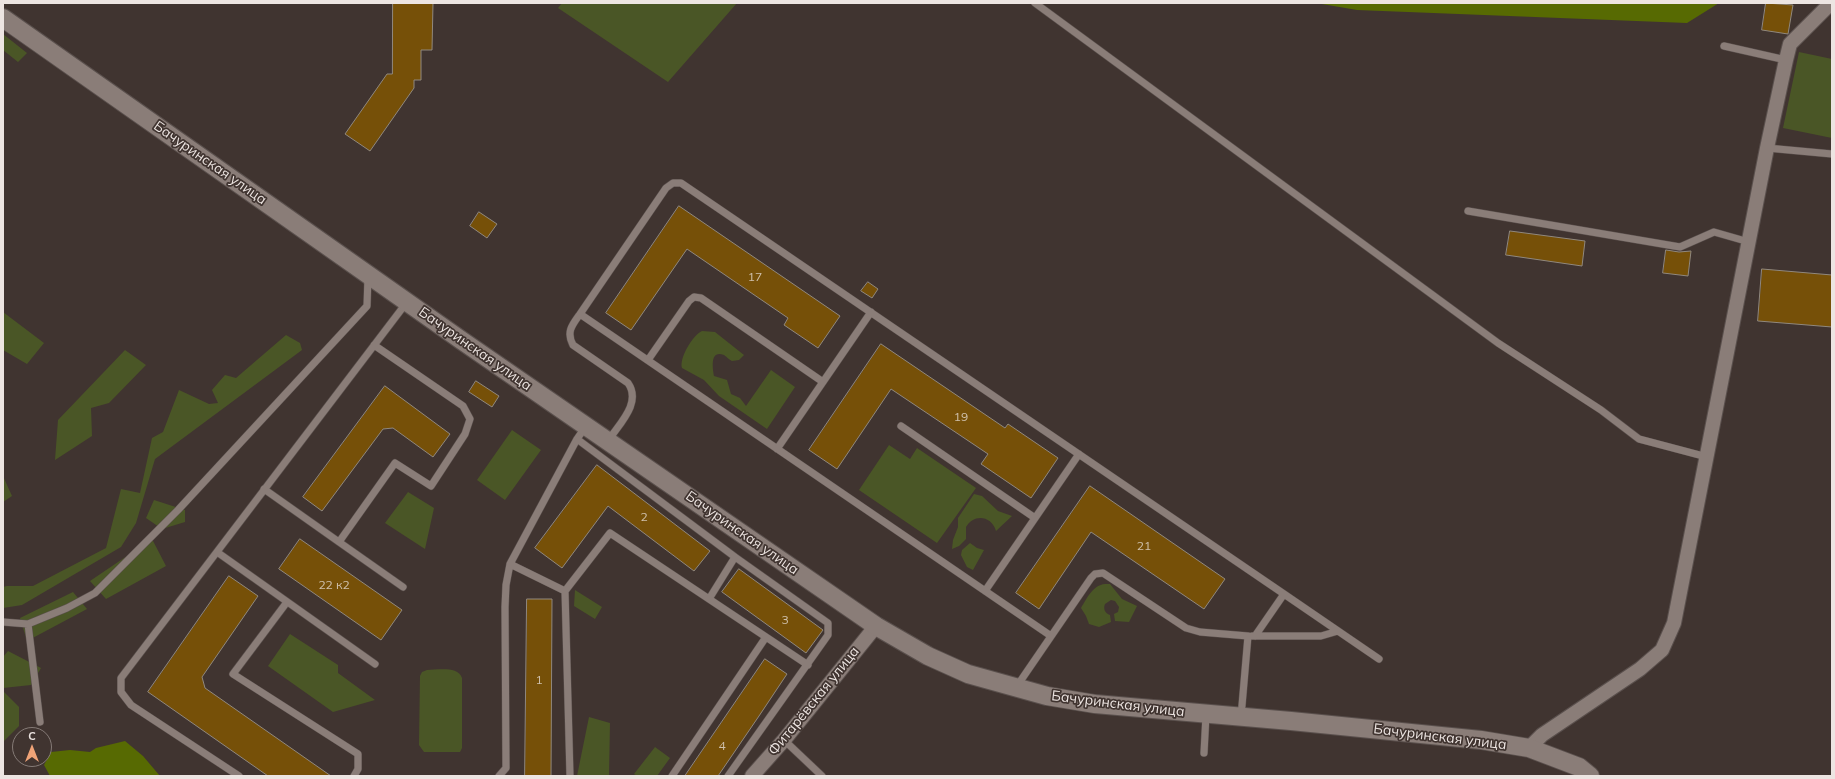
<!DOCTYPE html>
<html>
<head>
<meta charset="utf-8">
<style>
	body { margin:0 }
	#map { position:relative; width:1835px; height:779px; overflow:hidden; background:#403430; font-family:Mulish,sans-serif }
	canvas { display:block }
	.frame { position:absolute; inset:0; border:4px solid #ede5e2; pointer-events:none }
	.north { position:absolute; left:12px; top:727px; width:40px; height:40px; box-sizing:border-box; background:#403430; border:1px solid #857b77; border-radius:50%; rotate:0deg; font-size:11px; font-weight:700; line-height:16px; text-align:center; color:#ede5e2 }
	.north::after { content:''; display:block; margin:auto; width:14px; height:18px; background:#efa377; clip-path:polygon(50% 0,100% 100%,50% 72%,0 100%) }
</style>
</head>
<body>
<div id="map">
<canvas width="1835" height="779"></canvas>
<div class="frame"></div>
<div class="north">С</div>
</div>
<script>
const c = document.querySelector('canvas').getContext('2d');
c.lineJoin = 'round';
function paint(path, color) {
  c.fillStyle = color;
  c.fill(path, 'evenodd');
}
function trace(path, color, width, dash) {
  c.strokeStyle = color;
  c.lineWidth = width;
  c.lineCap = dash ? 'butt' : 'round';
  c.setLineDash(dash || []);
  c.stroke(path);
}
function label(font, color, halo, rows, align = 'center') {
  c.font = font + ' Mulish,sans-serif';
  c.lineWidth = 3.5;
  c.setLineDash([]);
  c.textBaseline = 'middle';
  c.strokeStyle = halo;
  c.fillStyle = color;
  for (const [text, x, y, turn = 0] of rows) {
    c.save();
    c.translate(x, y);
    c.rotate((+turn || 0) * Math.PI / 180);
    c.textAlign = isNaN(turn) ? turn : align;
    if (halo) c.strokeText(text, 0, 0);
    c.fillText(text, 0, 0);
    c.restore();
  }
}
const green = new Path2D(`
	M 562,3 L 737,3 L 668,82 L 558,8 Z
	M 3,34 L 27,53 L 18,62 L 3,50 Z
	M 1799,52 L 1832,59 L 1832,138 L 1783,128 Z
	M 3,312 L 44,343 L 27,364 L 3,350 Z
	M 702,331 L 715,332 L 744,355 L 739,360 L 732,361 C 728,359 727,357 724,355 C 709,349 713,370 714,376 L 727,380 L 731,394 L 740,398 L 746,406 L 771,370 L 795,387 L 767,429 L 719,396 L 704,380 L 682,368 C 679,358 693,335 702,331 Z
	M 286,335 L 300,343 L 302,350 L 155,459 L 136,523 L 121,547 L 22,605 L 3,608 L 3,587 L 7,586 L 33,586 L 106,548 L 121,489 L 140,493 L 152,438 L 163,432 L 179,390 L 209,404 L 218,403 L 212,390 L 225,375 L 236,378 Z
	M 125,350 L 146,365 L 109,403 L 91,408 L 92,436 L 55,460 L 58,420 Z
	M 512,430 L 541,450 L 505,500 L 477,480 Z
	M 889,445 L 910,459 L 917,448 L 976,488 L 937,543 L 859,490 Z
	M 3,476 L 12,496 L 3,502 Z
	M 408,492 L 434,508 L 425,549 L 385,523 Z
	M 974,494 L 982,496 L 998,511 L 1012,516 L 996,531 C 992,516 974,513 966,527 L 966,539 L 959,546 L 952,549 L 953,540 L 958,527 L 958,518 Z
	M 154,500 L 185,510 L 185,522 L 162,529 L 146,518 Z
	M 152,539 L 166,566 L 106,599 L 90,581 Z
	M 970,543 L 977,548 L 984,550 L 973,570 L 967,567 L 961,555 L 962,550 Z
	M 1105,584 L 1110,584 L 1122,599 L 1137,606 L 1129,622 L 1115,621 L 1114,614 L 1118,612 L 1119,607 L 1115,601 L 1111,600 L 1105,604 C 1103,609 1105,613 1110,615 L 1111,622 L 1099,627 L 1089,624 L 1086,616 L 1081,608 C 1087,598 1093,585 1105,584 Z
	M 575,590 L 602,607 L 595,619 L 574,606 Z
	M 73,592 L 87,609 L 27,641 L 20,618 Z
	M 290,634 L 338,665 L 338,673 L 375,700 L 333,712 L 268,666 Z
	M 8,651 L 41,668 L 31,685 L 3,688 L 3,657 Z
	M 427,670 C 438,670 458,666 462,678 L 462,748 L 460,752 L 424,752 L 419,745 L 420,676 L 422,672 Z
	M 3,691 L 19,707 L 19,726 L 3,742 Z
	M 589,717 L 610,723 L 609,776 L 577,776 Z
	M 655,747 L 670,758 L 657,776 L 637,776 L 634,774 Z`);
const forest = new Path2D(`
	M 1316,3 L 1719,3 L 1687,23 L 1357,10 Z
	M 125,741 L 143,756 L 160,776 L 50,776 L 44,765 L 51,752 L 70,750 L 90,752 L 96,748 Z`);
const building = new Path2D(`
	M 393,3 L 433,3 L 432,50 L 421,50 L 421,80 L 414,80 L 414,88 L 370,151 L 345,134 L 387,74 L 392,74 Z
	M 1766,3 L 1793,5 L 1788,34 L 1762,30 Z
	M 679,206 L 840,316 L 818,348 L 784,325 L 788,318 L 687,249 L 631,330 L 606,313 Z
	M 479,212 L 497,224 L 487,238 L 470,226 Z
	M 1510,231 L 1585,241 L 1582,266 L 1506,255 Z
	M 1666,250 L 1679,252 L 1691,251 L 1688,276 L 1663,273 Z
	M 1762,269 L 1832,275 L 1832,327 L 1758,321 Z
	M 868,282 L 878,289 L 872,298 L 861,291 Z
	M 881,344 L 1005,428 L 1008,424 L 1058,458 L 1031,498 L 981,464 L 988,454 L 891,389 L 837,469 L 809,450 Z
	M 476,381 L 499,396 L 492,407 L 469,392 Z
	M 385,386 L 450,434 L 433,457 L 393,428 L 383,429 L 322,511 L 303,497 Z
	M 597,465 L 710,551 L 694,571 L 608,506 L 562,568 L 535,548 Z
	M 1090,486 L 1225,579 L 1204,609 L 1091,532 L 1039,609 L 1016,593 Z
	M 300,539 L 402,610 L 381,640 L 279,569 Z
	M 739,569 L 823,630 L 806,653 L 722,592 Z
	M 229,576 L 258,596 L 202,677 L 205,688 L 331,776 L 268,776 L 148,692 Z
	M 527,599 L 552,599 L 551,776 L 525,776 Z
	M 765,659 L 787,674 L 759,716 L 718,776 L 685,776 Z`);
const service = new Path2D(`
	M 1035,3 L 1498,343 L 1601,410 L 1639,439 L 1707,457
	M 1724,46 L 1786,60
	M 1767,148 L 1832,154
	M 1468,211 L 1680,247 L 1714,232 L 1749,242
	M 580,314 L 666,188 L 673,183 L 681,183 L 1284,594 L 1255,636
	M 648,360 L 689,301 L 694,297 L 701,298 L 823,382
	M 901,426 L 1035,518
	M 577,439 L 735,557 L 828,623 L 828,635 L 728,776
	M 608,441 C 619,424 642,403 628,383 L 573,345 C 566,332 572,325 580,314 L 1051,636
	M 777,449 L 871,312
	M 264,489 L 339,542 L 395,463 L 431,486 L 465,434 L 470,419 L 463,406 L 374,345
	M 339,542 L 403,587
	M 217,552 L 375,664
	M 510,564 L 565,591 L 570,776
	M 565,591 L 610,533 L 808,665
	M 985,591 L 1079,454
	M 1284,594 L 1379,659
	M 709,599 L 735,557
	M 287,602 L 233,674 L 358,754 L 358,769 L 354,776
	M 3,622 L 28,624 L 67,608 L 95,593 L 178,510 L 367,306 L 368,277
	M 28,624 L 40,722
	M 1252,636 L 1321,636 L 1338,631
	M 1017,686 L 1091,578 L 1095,574 L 1103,573 L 1186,628 L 1200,632 L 1248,636 L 1241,717
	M 784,740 L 822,776
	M 1204,753 L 1206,715
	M 239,776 L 131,705 L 121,692 L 121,678 L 407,302
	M 499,776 L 506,768 L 505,607 L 506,585 L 510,564 L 577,439 L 586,426
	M 672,776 L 766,637`);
const minor = new Path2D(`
	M 1529,748 L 1542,735 L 1640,669 L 1662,650 L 1674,623 L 1767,148 L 1786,60 L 1790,44 L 1831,3
	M 752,776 L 784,740 L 876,626`);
const tertiary = new Path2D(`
	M 3,18 L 461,340 L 876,626 L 928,656 L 968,674 L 1047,696 L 1095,704 L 1291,721 L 1481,740 L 1529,748 L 1579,767 L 1590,776`);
const numberNames = [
	["17",755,277],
	["19",961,417],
	["2",644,517],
	["21",1144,546],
	["22 к2",334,585],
	["3",785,620],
	["1",539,680],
	["4",722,746]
];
const streetNames = [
	["Бачуринская улица",210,163,35],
	["Бачуринская улица",475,349,35],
	["Бачуринская улица",742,533,35],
	["Фитарёвская улица",814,701,-51],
	["Бачуринская улица",1118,704,7],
	["Бачуринская улица",1440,737,7]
];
paint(green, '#4a5626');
paint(forest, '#576a02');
paint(building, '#765008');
trace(building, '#90887e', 1);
trace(service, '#5a504d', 8);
trace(minor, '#5a504d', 16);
trace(tertiary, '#5a504d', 20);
trace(service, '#8a7d78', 7);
trace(minor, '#8a7d78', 14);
trace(tertiary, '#8a7d78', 18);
label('12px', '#cfc0ac', null, numberNames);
label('14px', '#ede5e2', '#403430', streetNames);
</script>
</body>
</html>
